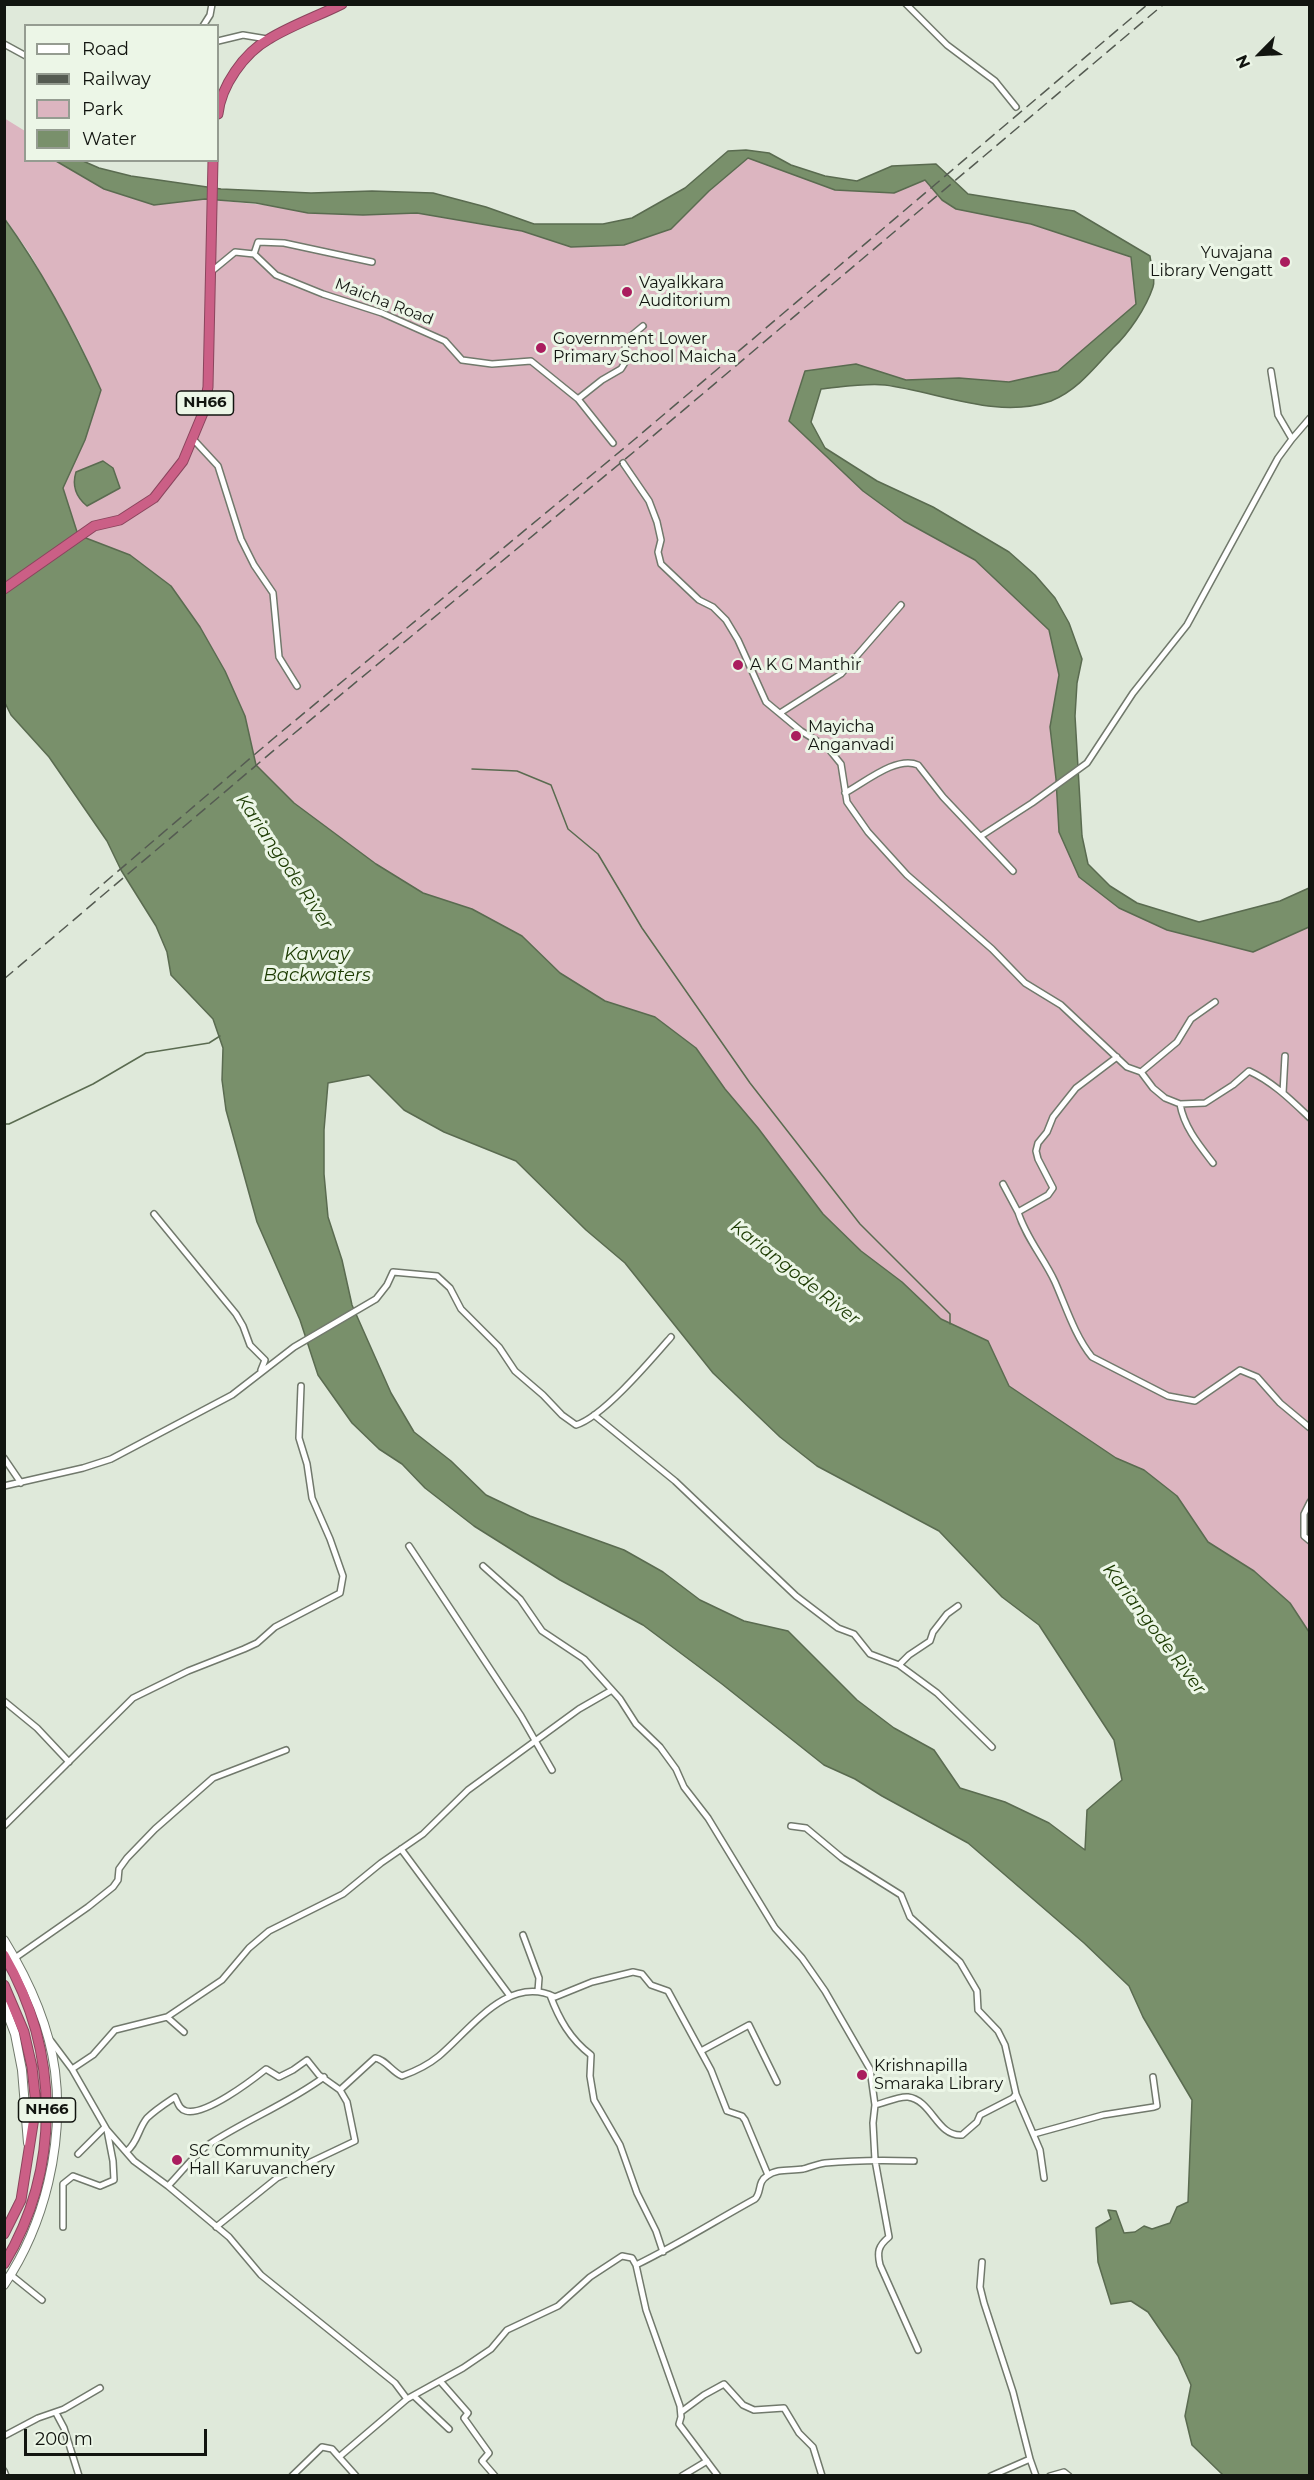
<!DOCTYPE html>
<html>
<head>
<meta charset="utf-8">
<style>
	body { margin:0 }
	#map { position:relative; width:1314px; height:2480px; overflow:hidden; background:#dfe9da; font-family:Montserrat,sans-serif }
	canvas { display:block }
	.frame { position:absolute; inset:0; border:6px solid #121510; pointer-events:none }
	.legend { position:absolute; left:24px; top:24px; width:195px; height:138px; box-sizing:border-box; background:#ecf6e7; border:2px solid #959c91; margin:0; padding:8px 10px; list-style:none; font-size:18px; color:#121510 }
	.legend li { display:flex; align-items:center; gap:12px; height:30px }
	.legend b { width:30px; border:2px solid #959c91 }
	.north { position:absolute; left:1230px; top:24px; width:60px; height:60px; -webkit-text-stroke:4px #ecf6e7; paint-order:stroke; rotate:246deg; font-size:16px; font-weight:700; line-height:24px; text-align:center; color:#121510 }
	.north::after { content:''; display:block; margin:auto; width:21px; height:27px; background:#121510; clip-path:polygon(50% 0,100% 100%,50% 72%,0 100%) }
	.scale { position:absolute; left:24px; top:2429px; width:183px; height:27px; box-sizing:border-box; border:3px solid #121510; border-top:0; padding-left:8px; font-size:18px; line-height:21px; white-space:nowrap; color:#121510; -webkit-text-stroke:4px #ecf6e7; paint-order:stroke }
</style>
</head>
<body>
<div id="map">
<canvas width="1314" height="2480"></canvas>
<div class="frame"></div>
<ul class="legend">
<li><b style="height:8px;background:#fff"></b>Road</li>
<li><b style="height:8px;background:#555b52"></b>Railway</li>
<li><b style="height:16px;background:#dcb5c0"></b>Park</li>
<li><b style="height:16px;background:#79906b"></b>Water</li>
</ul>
<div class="north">N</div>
<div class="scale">200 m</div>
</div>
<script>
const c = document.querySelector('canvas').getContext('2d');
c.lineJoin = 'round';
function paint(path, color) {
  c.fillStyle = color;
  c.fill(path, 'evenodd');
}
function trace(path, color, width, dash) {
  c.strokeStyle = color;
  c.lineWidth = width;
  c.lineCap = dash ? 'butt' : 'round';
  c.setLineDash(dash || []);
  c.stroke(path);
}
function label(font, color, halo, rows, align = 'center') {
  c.font = font + ' Montserrat,sans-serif';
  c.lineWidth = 6;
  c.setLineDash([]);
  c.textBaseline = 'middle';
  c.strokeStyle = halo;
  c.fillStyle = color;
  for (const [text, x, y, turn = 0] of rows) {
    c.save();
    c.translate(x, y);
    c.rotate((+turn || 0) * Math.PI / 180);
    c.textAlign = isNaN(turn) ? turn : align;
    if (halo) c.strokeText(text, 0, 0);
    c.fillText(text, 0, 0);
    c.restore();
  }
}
const green = new Path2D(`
	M 4,118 L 25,131 L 26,160 L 56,161 L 104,189 L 154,205 L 205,199 L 363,215 L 417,213 L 522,231 L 571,247 L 624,245 L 671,229 L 709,191 L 748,158 L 835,190 L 894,193 L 925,180 L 942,200 L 956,209 L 1031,224 L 1131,257 L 1136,304 L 1058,371 L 1009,382 L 959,378 L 906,380 L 856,364 L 805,371 L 789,421 L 863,491 L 904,521 L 975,560 L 1049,630 L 1059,675 L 1050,728 L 1056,779 L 1059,832 L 1119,908 L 1253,952 L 1309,927 L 1309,1632 L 1290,1603 L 1254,1571 L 1208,1542 L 1177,1496 L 1144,1470 L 1116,1458 L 1009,1386 L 988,1341 L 941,1319 L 902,1282 L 861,1251 L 823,1214 L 758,1128 L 725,1089 L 696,1048 L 655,1017 L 605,1001 L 560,973 L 522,936 L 472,909 L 423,893 L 376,864 L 294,803 L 256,765 L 245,716 L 225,671 L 200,627 L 171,586 L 130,555 L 78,535 L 63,488 L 85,440 L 101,390 L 79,341 L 30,254 L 5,218 Z`);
const water = new Path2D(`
	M 746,150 L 769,153 L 791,165 L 825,176 L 857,181 L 892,166 L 936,164 L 968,194 L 1074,211 L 1150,256 C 1151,265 1156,279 1153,287 C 1146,308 1129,333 1113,348 C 1095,367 1077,391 1051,401 C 997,420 939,392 885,385 C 864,383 842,387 821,389 L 811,422 L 825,448 L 877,481 L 933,507 L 1009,552 L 1035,575 L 1055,598 L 1069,623 L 1082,659 L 1077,683 L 1075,716 L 1082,836 L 1088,864 L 1110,886 L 1137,903 L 1199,922 L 1280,901 L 1309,888 L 1309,927 L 1253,952 L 1167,930 L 1119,908 L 1079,877 L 1059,832 L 1056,779 L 1050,727 L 1059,675 L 1049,630 L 975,560 L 904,521 L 863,491 L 789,421 L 805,371 L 856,364 L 906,380 L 959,378 L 1009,382 L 1058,371 L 1136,304 L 1131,257 L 1031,224 L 956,209 L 942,200 L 925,180 L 894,193 L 835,190 L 748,158 L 709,191 L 671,229 L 624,245 L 571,247 L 522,231 L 417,213 L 363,215 L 308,213 L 256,203 L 205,199 L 154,205 L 104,189 L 56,161 L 83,161 L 99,168 L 131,176 L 221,189 L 311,193 L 372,191 L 433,193 L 486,207 L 534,224 L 603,224 L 632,218 L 685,188 L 728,151 Z
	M 4,218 C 43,272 74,330 101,390 L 85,440 L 63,488 L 78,535 L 130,555 L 171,586 L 200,627 L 225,671 L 245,716 L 256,765 L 294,803 L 376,864 L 423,893 L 472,909 L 522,936 L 560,973 L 605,1001 L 655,1017 L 696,1048 L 725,1089 L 758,1128 L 823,1214 L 861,1251 L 902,1282 L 941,1319 L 988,1341 L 1009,1386 L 1116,1458 L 1144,1470 L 1177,1496 L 1208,1542 L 1254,1571 L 1290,1603 L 1309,1632 L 1309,2475 L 1223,2475 L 1192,2445 L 1185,2416 L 1191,2385 L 1178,2356 L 1148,2312 L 1131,2301 L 1111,2304 L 1098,2262 L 1096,2228 L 1111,2219 L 1108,2210 L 1116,2211 L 1124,2233 L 1135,2232 L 1144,2226 L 1152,2229 L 1170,2223 L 1177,2207 L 1188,2202 L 1192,2100 L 1143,2017 L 1129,1986 L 1084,1943 L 968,1843 L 882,1796 L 855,1779 L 824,1765 L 722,1684 L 643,1625 L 560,1580 L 474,1526 L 425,1488 L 402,1464 L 379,1449 L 352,1423 L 318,1375 L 300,1320 L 257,1222 L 226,1110 L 222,1080 L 223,1048 L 213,1019 L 171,975 L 167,952 L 156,926 L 121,870 L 107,841 L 49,757 L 11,715 L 5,703 ZM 369,1075 L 404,1110 L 444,1132 L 516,1161 L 586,1230 L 625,1263 L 713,1373 L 780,1437 L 817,1466 L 939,1531 L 1002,1597 L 1039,1625 L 1114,1740 L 1122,1780 L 1087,1810 L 1085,1850 L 1049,1823 L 1005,1802 L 960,1788 L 934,1750 L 894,1728 L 857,1700 L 788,1631 L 744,1621 L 700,1600 L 663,1572 L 624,1550 L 530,1516 L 486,1495 L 451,1461 L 414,1432 L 391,1393 L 352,1305 L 342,1260 L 328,1217 L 324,1174 L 324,1130 L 328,1083 Z
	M 103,461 L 113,468 L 120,488 L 87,506 C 76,497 72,485 76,472 Z`);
const stream = new Path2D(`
	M 472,769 L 517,771 L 551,785 L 568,829 L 598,854 L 642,928 L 750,1083 L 860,1224 L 950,1314 L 950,1324
	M 4,1124 L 9,1124 L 93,1084 L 146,1053 L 209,1043 L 220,1036`);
const street = new Path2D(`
	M 906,4 L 947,45 L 995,81 L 1016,107
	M 203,26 L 210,15 L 212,4
	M 218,41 L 243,35 L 267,39
	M 4,44 L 26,56
	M 254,254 L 258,242 L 284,243 L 372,262
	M 212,271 L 235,252 L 254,254 L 276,275 L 323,294 L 382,313 L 445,341 L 462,360 L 492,364 L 531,361 L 578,399 L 613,443
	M 578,399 L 602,380 L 621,369 L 626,361 L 625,341 L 643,326
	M 193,439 L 218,466 L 241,539 L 254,565 L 273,593 L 279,657 L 297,686
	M 1292,439 L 1310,418
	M 623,463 L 649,501 L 657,522 L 661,540 L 658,552 L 661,564 L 699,600 L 713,607 L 726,620 L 738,640 L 766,702 L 801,731 L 828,748 L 841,764 L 847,802 L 868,832 L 907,875 L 992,949 L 1025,983 L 1061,1005 L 1127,1067 L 1141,1072 L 1153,1088 L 1165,1098 L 1180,1104 L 1205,1103 L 1233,1085 L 1249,1071 C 1273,1082 1291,1100 1310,1118
	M 780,713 L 841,674 L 901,605
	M 845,793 C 864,783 897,755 918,765 L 943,797 L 1013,871
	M 981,836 L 1032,803 L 1087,763 L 1133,693 L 1187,625 L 1278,458 L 1292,439 L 1278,415 L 1271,371
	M 1117,1057 L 1076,1088 L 1053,1117 L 1047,1132 L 1038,1143 L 1036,1151 L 1038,1159 L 1053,1188 L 1048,1195 L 1018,1212 C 1026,1238 1044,1258 1055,1282 C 1066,1307 1075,1336 1092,1357 L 1168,1396 L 1195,1401 L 1240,1370 L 1257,1377 L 1280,1403 L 1310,1428
	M 1141,1072 L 1177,1042 L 1191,1019 L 1215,1002
	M 1283,1093 L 1285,1056
	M 1180,1104 C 1184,1127 1199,1145 1213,1163
	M 1003,1184 L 1018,1212
	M 154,1214 L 236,1314 L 243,1326 L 250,1345 L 265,1360 L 261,1370
	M 594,1415 L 675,1481 L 796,1596 L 838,1628 L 854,1634 L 870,1654 L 899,1665 L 909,1655 L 930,1641 L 933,1632 L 947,1614 L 958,1606
	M 4,1458 L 21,1483
	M 4,1486 L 83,1468 L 111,1459 L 232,1395 L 294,1347 L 376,1299 L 387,1285 L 393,1272 L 437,1276 L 450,1288 L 461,1309 L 499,1347 L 515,1371 L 543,1395 L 562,1415 L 576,1425 C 603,1417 651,1360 671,1337
	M 1310,1502 L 1304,1514 L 1304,1536 L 1310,1541
	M 409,1546 L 521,1716 L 552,1770
	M 483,1566 L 520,1599 L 542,1631 L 584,1659 L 620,1699 L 636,1724 L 660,1747 L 676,1769 L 684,1787 L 708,1818 L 775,1928 L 802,1958 L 825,1991 L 870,2069 L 875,2105 L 873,2123 L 875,2160 L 889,2237 C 878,2246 877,2252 880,2265 L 918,2350
	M 899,1665 L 937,1693 L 992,1747
	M 4,1701 L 37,1728 L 69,1762
	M 4,1826 L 133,1698 L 188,1671 L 244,1649 L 257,1643 L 275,1627 L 340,1593 L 343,1576 L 330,1539 L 312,1498 L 307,1464 L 299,1438 L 301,1386
	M 791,1826 L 806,1828 L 842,1858 L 901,1895 L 910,1917 L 960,1962 L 977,1991 L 978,2010 L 998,2031 L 1005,2045 L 1016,2094 L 1013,2098 L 980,2115 L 977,2122 L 962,2135 C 937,2137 932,2100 908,2097 C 898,2096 885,2103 875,2105
	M 401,1849 L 510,1996
	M 523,1935 L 539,1978 L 538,1991
	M 15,1958 L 88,1907 L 113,1887 L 118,1880 L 119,1869 L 127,1858 L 155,1829 L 213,1778 L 286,1750
	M 550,1995 C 559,2019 570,2039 591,2055 L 590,2076 L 594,2100 L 620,2145 L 637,2193 L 656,2231 L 663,2252
	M 167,2017 L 184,2032
	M 51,2041 L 72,2069 L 107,2130 L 113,2161 L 114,2180 L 100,2186 L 73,2176 L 63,2184 L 63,2227
	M 701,2051 L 749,2025 L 777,2082
	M 72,2069 L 93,2055 L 115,2030 L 167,2017 L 222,1980 L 249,1948 L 269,1931 L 343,1894 L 381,1863 L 423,1834 L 468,1790 L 579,1709 L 612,1690
	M 1016,2094 L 1040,2150 L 1044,2178
	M 107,2130 L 134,2161 L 168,2186 L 229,2237 L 261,2275 L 395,2383 L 407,2399
	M 1034,2134 L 1103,2115 L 1154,2107 L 1157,2106 L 1153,2077
	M 127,2151 C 138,2142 138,2129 147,2118 C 155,2110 166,2103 175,2097 C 178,2103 179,2109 186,2111 C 205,2116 251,2081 266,2069 L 279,2077 L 293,2070 L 307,2060 L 319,2075 L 340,2090 L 375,2058 C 385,2059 392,2072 402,2076 C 416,2071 428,2065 439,2056 C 471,2029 508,1974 555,1997 L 592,1982 L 633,1972 L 642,1974 L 651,1985 L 668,1991 L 711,2070 L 727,2111 L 742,2116 L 745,2120 L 768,2175
	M 78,2154 L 105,2127
	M 168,2186 C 182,2172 195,2153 211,2143 C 248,2119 289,2103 324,2077
	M 216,2227 L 277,2178 L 355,2141 L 347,2102 L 340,2090
	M 982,2262 L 980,2287 L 984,2303 L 1013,2392 L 1030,2459 L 991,2476
	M 636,2265 L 646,2310 L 680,2406 L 681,2417 L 679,2424 L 718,2476
	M 11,2275 L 42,2300
	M 440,2381 L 468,2413 L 464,2418 L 489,2453 L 482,2461 L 495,2476
	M 414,2396 L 449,2429
	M 681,2412 L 704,2395 L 724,2384 L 743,2405 L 754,2410 L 784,2408 L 799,2433 L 813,2447 L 822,2476
	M 56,2413 L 64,2428 L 79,2476
	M 4,2436 L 38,2418 L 64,2409 L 100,2388
	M 339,2457 L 356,2476
	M 1030,2459 L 1036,2476
	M 4,2471 L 6,2476
	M 292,2476 L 322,2447 L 332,2449 L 339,2457 L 407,2399 L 463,2368 L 491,2349 L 507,2330 L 558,2306 L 590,2277 L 622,2256 L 632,2258 L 636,2265 C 677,2245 715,2221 755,2199 C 762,2192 757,2182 767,2176 C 777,2168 791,2171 803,2169 C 810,2167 818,2164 825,2163 C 855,2160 884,2160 914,2161
	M 682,2476 L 707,2461
	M 1050,2476 L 1064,2472 L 1069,2476`);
const secondary = new Path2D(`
	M 4,1940 C 28,1979 49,2026 55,2071 C 64,2144 45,2224 4,2285
	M 4,2005 L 15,2034 L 22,2070 L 28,2143`);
const highway = new Path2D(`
	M 218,114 C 221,86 244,53 269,39 C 292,25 318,16 342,4
	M 4,589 L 94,526 L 120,520 L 154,498 L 183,461 L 203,413 L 208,387 L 213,160
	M 4,1955 C 60,2051 61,2169 4,2264
	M 4,1985 L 24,2032 L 32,2067 L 36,2105 L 21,2200 L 4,2234`);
const rail = new Path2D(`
	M 90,895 L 274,738 L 635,439 L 1148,4
	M 4,979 L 279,746 L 641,446 L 1164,4`);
const markers = [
	[1285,262,6,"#aa1d5e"],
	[627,292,6,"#aa1d5e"],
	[541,348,6,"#aa1d5e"],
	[738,665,6,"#aa1d5e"],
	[796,736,6,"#aa1d5e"],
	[862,2075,6,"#aa1d5e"],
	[177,2160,6,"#aa1d5e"]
];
const shields = [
	[205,403,57],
	[47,2110,57]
];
const shieldNames = [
	["NH66",205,403],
	["NH66",47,2110]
];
const poiNames = [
	["Yuvajana",1273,253,"right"],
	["Library Vengatt",1273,271,"right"],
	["Vayalkkara",639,283],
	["Auditorium",639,301],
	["Government Lower",553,339],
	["Primary School Maicha",553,357],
	["A K G Manthir",750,665],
	["Mayicha",808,727],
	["Anganvadi",808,745],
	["Krishnapilla",874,2066],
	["Smaraka Library",874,2084],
	["SC Community",189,2151],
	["Hall Karuvanchery",189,2169]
];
const streetNames = [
	["Maicha Road",384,302,21]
];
const waterNames = [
	["Kariangode River",284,862,56],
	["Kavvay",317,955],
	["Backwaters",317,976],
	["Kariangode River",795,1273,38],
	["Kariangode River",1154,1629,53]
];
paint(green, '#dcb5c0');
paint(water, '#79906b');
trace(water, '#5a6b50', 1.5);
trace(stream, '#5a6b50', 1.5);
trace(street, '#71796c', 8);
trace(secondary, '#71796c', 10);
trace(highway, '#8a455d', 11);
trace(street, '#fff', 5);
trace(secondary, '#fff', 8);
trace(highway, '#cb5f86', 9);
trace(rail, '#555b52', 1.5, [12, 6]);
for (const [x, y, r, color] of markers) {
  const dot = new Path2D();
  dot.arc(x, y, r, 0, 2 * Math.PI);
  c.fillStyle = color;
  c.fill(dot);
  trace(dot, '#ecf6e7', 2);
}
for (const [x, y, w] of shields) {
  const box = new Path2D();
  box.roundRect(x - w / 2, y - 12, w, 24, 4.5);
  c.fillStyle = '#ecf6e7';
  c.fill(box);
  trace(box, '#121510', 1.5);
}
label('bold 15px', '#121510', null, shieldNames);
label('16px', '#121510', '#ecf6e7', poiNames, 'left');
label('16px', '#121510', '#ecf6e7', streetNames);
label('italic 18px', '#1b3a00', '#ecf6e7', waterNames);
</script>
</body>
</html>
